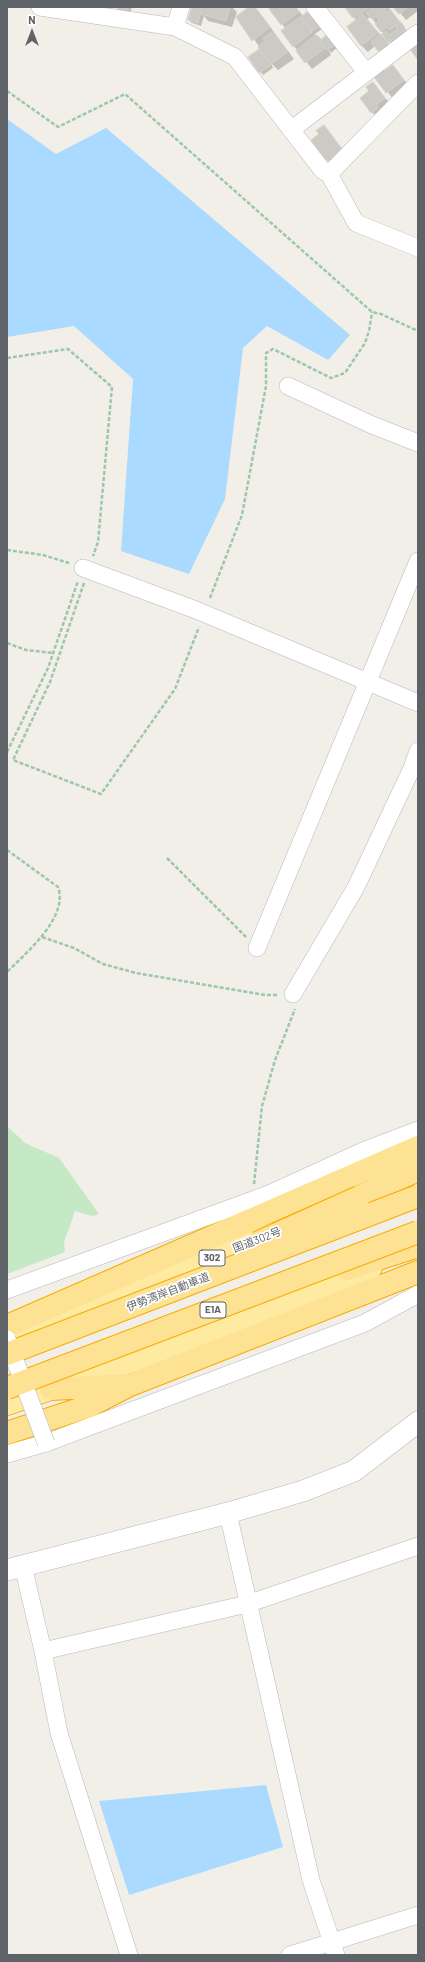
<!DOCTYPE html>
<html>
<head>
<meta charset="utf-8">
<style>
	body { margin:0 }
	#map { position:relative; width:425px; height:1962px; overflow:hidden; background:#f1efe8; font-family:Barlow,sans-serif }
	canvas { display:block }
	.frame { position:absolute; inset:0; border:8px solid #5f6368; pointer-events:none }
	.north { position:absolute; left:12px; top:12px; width:40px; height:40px; -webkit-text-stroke:3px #fff; paint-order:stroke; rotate:0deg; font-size:11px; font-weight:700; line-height:16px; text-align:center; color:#5f6368 }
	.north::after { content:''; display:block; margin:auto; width:14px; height:18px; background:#5f6368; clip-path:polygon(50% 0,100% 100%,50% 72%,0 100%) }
</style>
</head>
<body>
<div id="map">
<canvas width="425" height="1962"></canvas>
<div class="frame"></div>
<div class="north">N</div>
</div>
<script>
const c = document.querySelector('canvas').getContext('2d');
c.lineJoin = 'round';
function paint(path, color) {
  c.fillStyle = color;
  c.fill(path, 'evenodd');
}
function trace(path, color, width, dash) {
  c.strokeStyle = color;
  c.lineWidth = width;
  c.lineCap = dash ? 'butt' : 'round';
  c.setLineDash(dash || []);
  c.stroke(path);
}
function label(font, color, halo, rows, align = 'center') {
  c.font = font + ' Barlow,"Noto Sans JP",sans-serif';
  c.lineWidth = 3.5;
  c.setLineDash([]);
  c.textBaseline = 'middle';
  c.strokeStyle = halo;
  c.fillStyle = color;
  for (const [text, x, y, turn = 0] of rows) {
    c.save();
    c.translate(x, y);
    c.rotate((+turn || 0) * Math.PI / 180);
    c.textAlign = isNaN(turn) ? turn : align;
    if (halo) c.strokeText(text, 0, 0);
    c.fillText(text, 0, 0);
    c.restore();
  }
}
const green = new Path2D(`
	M 7,1126 L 25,1143 L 59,1158 L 99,1214 L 92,1216 L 75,1211 L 64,1242 L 65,1252 L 7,1274 Z`);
const water = new Path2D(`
	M 7,119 L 56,154 L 106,128 L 350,335 L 328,360 L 267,326 L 243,348 L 225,499 L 189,574 L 121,551 L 133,379 L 74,326 L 7,337 Z
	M 266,1785 L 283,1847 L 129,1895 L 99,1801 Z`);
const shadow = new Path2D(`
	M 116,7 L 132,7 L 130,13 L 119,10 Z
	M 193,7 L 232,7 L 237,12 L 232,27 L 208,21 L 204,16 L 201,26 L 192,23 L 189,20 Z
	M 251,7 L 254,7 L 259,12 L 294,59 L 278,70 L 271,63 L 273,68 L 263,75 L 250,57 L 261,49 L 238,17 Z
	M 271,7 L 296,7 L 303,16 L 323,28 L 315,34 L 316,37 L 339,46 L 331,53 L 328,49 L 331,55 L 312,69 L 294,46 L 286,29 L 270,9 Z
	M 346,7 L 388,7 L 408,34 L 392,45 L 371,17 L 367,19 L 390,46 L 382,53 L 375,46 L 368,52 L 361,45 L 357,21 Z
	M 395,7 L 417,7 L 418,11 L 406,20 Z
	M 393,66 L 410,87 L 393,99 L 374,74 L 385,72 Z
	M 373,83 L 391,105 L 379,119 L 372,112 L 370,91 Z
	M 324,126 L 348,156 L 334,167 L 328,160 L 320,135 Z`);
const building = new Path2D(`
	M 115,7 L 128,7 L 127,10 Z
	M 192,7 L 202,7 L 198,23 L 188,20 Z
	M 203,7 L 230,7 L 226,21 L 201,14 Z
	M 249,7 L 255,7 L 270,27 L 252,41 L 236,17 Z
	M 271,7 L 295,7 L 299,12 L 281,25 L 269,9 Z
	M 345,7 L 370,7 L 353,18 Z
	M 374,7 L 388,7 L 384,11 L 385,13 L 390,9 L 400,22 L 390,30 L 387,27 L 381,32 L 375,24 L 379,21 L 376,16 L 372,19 L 366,13 Z
	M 393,7 L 408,7 L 399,14 Z
	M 310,10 L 321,25 L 312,31 L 301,17 Z
	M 363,14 L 378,33 L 361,46 L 347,27 Z
	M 301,17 L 312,32 L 293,47 L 281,31 Z
	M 401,22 L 406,30 L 388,43 L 382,34 L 386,31 L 389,35 L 397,29 L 396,26 Z
	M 273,32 L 288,52 L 271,64 L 258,47 L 265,41 L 263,39 Z
	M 329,33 L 337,43 L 327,50 L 320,41 Z
	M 381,34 L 388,43 L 378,51 L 371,42 Z
	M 317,35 L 321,39 L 319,41 L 325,48 L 305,63 L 296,51 Z
	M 418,41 L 418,60 L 409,48 Z
	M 260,49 L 271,65 L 259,73 L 248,57 Z
	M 393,65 L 404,80 L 386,93 L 372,74 L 382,67 L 384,71 Z
	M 373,82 L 385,98 L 376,105 L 378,108 L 371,113 L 360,98 L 369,91 L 366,87 Z
	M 324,125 L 342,149 L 327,161 L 311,140 L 319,134 L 316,131 Z`);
const path = new Path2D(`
	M 7,91 L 58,127 L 125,94 L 372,312 L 381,314 L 418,331
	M 7,358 L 68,349 L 112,387 L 98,542 L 93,556
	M 7,550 L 43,555 L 69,563
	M 84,583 L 50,682 L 13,760 L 101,794 L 175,689 L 199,627
	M 210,598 L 242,515 L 266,386 L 266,353 L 273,349 L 331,378 L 345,373 L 365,343 L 369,331 L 372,312
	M 7,643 L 26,650 L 53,653
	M 7,752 L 48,668 L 78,581
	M 7,850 L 58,887 C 69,917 26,953 7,972
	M 167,858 L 246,937
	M 42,937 L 74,948 L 103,964 L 136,973 L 265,995 L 279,995
	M 254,1184 L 262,1106 L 275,1060 L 295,1009`);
const minor = new Path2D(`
	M 40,7 L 175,27 L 235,57 L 323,171 L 329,174 L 356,223 L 418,248
	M 315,7 L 366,72
	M 175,27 L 181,7
	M 291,130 L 418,33
	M 329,174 L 418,83
	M 288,386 L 372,425 L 418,443
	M 83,568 L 196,610 L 418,703
	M 257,948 L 418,561
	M 293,994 L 356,887 L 412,768 L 418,751
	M 7,1290 L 269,1194 L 363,1151 L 418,1130
	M 7,1454 L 46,1443 L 365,1323 L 418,1294
	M 228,1513 L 311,1880 L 336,1955
	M 23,1566 L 43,1651 L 59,1733 L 129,1955
	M 43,1651 L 247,1604 L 418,1546
	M 290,1955 L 418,1915`);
const tertiary = new Path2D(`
	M 7,1570 L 228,1513 L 303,1491 L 354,1471 L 418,1422`);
const trunk = new Path2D(`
	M 7,1338 L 274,1234
	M 7,1404 L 224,1329 L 371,1268`);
const motorway = new Path2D(`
	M 359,1197 L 418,1170
	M 347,1269 L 418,1246
	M 7,1326 L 418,1147
	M 51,1389 L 130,1385 L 418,1272
	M 7,1433 L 89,1406 L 126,1387`);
const minorBridge = new Path2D(`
	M 7,1339 L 46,1443`);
const motorwayBridge = new Path2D(`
	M 257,1243 L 359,1197
	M 7,1354 L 418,1196
	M 7,1388 L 418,1232`);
const shields = [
	[212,1258,26],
	[213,1310,26]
];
const shieldNames = [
	["302",212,1258],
	["E1A",213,1310]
];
const streetNames = [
	["国道302号",257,1240,-21],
	["伊勢湾岸自動車道",168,1292,-21]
];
paint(green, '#c5e8c5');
paint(water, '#aadaff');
paint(shadow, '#0003');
paint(building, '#cccac5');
trace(building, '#d6d1c6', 1);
trace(minor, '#b5b8bc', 18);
trace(tertiary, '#b5b8bc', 22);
trace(trunk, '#f9ab00', 24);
trace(motorway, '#f9ab00', 24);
trace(path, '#9cc7a9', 2.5, [4, 2]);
trace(minor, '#fff', 17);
trace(tertiary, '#fff', 21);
trace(trunk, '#feeaa1', 22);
trace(motorway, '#fde293', 22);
trace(minorBridge, '#b5b8bc', 18, []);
trace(motorwayBridge, '#f9ab00', 24, []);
trace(minorBridge, '#fff', 17);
trace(motorwayBridge, '#fde293', 22);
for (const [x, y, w] of shields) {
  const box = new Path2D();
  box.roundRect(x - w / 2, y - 8, w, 16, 3);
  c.fillStyle = '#fff';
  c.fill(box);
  trace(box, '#5f6368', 1);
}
label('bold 10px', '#5f6368', null, shieldNames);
label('11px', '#5f6368', '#fff', streetNames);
</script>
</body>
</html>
